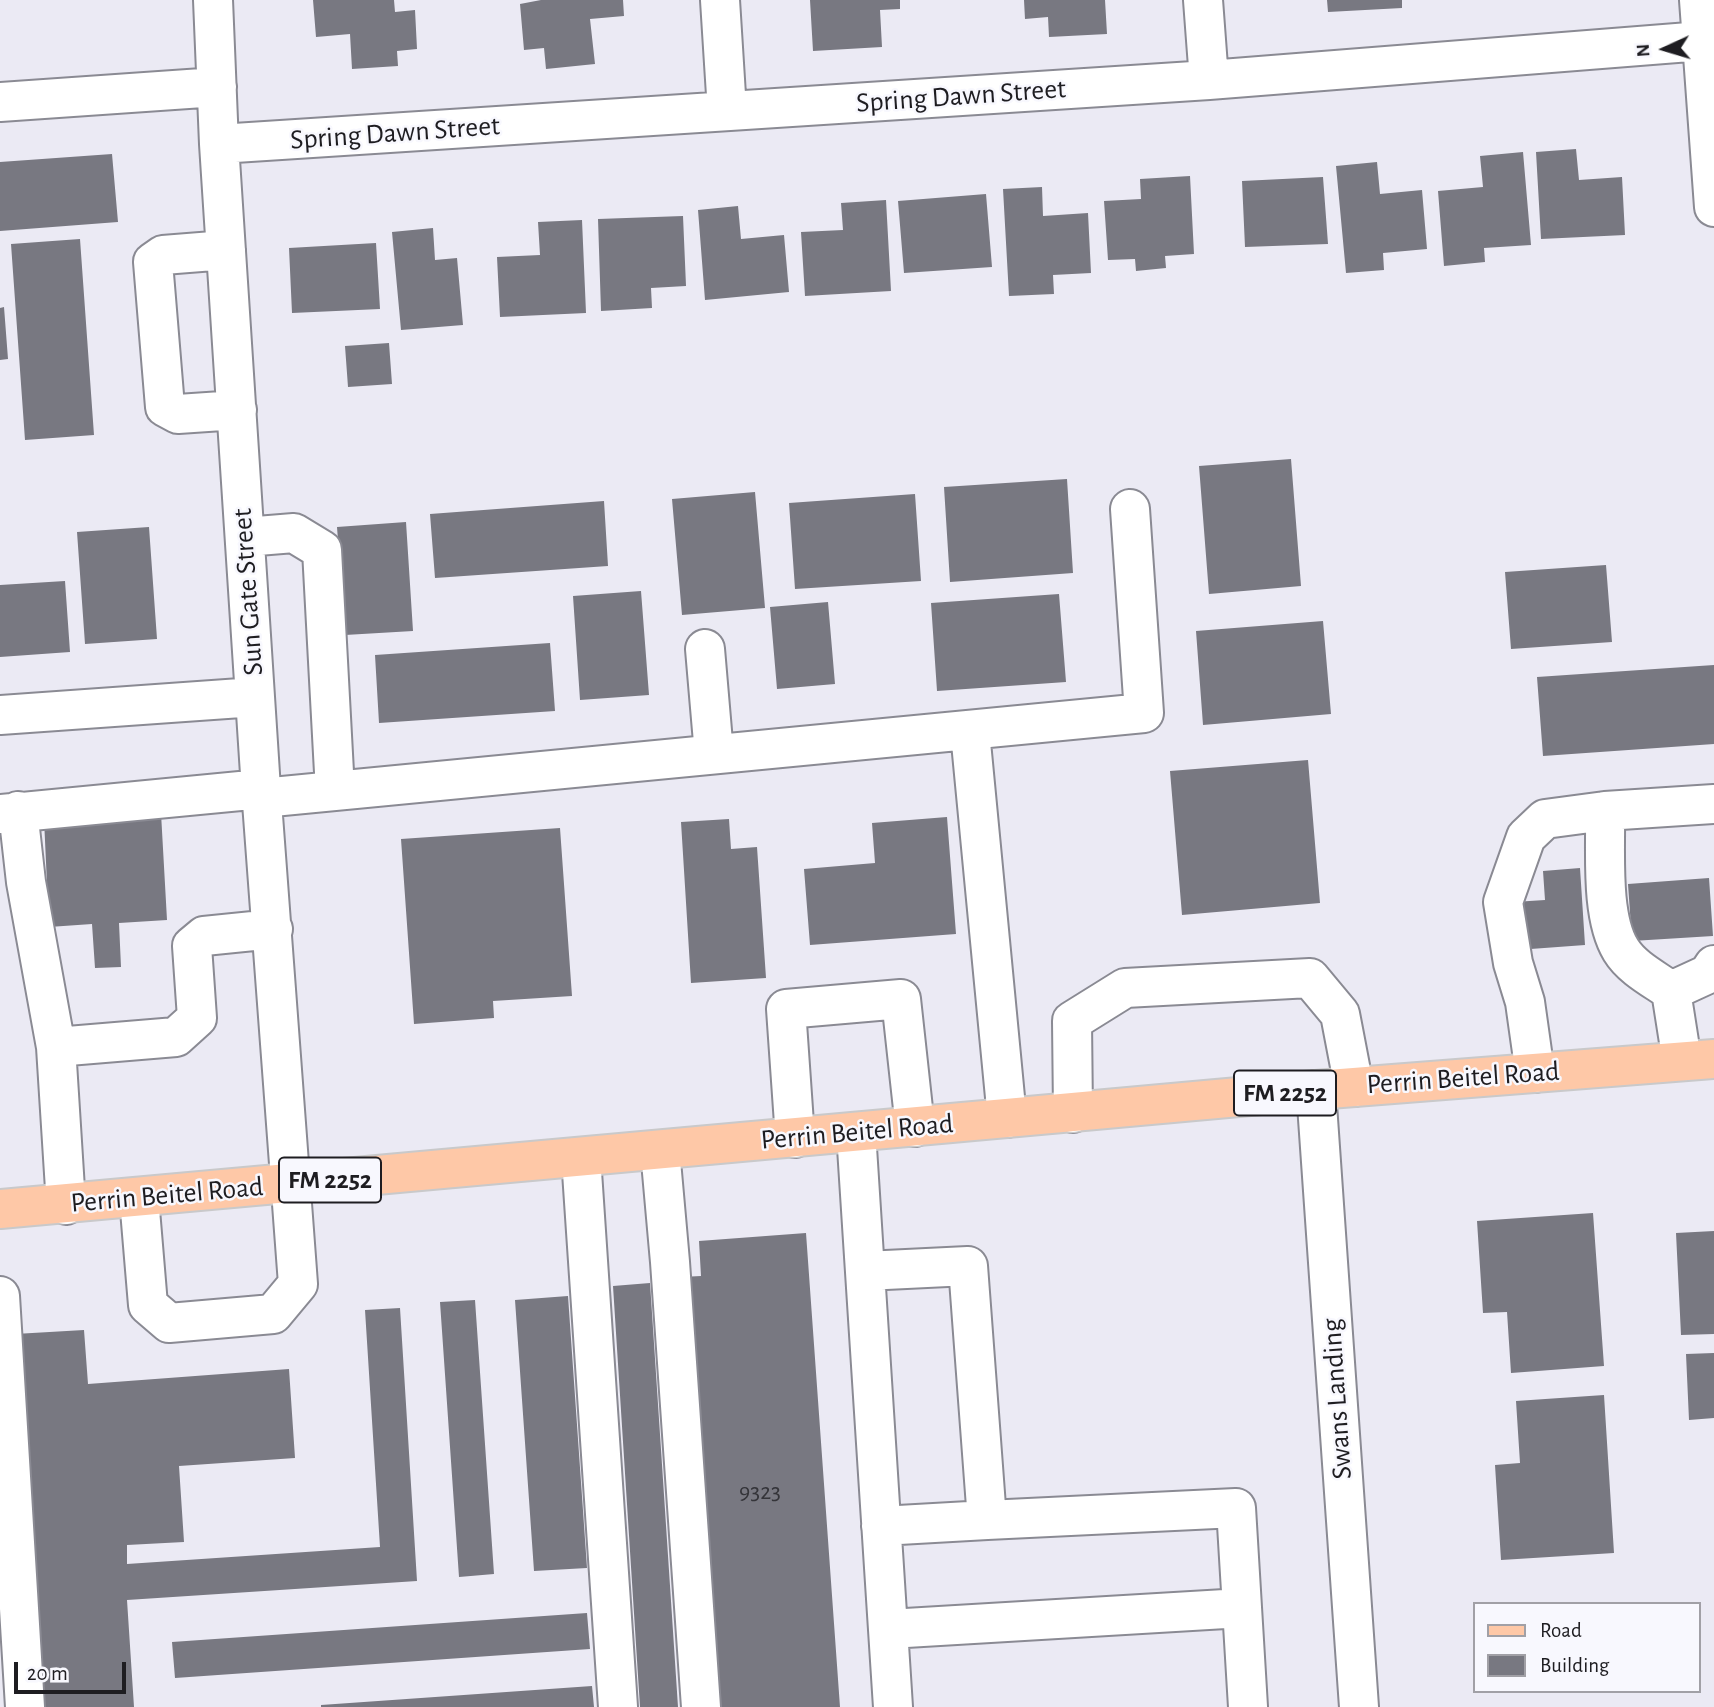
<!DOCTYPE html>
<html>
<head>
<meta charset="utf-8">
<style>
	body { margin:0 }
	#map { position:relative; width:1714px; height:1707px; overflow:hidden; background:#ebeaf4; font-family:"Alegreya Sans",sans-serif }
	canvas { display:block }
	.legend { position:absolute; left:1473px; top:1602px; width:228px; height:91px; box-sizing:border-box; background:#f8f8fe; border:2px solid #a1a0a6; margin:0; padding:9px 12px; list-style:none; font-size:21px; color:#1e1d21 }
	.legend li { display:flex; align-items:center; gap:14px; height:35px }
	.legend b { width:35px; border:2px solid #a1a0a6 }
	.north { position:absolute; left:1630px; top:14px; width:70px; height:70px; -webkit-text-stroke:5px #f8f8fe; paint-order:stroke; rotate:266deg; font-size:19px; font-weight:700; line-height:28px; text-align:center; color:#1e1d21 }
	.north::after { content:''; display:block; margin:auto; width:24px; height:32px; background:#1e1d21; clip-path:polygon(50% 0,100% 100%,50% 72%,0 100%) }
	.scale { position:absolute; left:14px; top:1662px; width:112px; height:32px; box-sizing:border-box; border:4px solid #1e1d21; border-top:0; padding-left:9px; font-size:21px; line-height:24px; white-space:nowrap; color:#1e1d21; -webkit-text-stroke:5px #f8f8fe; paint-order:stroke }
</style>
</head>
<body>
<div id="map">
<canvas width="1714" height="1707"></canvas>
<ul class="legend">
<li><b style="height:9px;background:#fec8a7"></b>Road</li>
<li><b style="height:19px;background:#787881"></b>Building</li>
</ul>
<div class="north">N</div>
<div class="scale">20 m</div>
</div>
<script>
const c = document.querySelector('canvas').getContext('2d');
c.lineJoin = 'round';
function paint(path, color) {
  c.fillStyle = color;
  c.fill(path, 'evenodd');
}
function trace(path, color, width, dash) {
  c.strokeStyle = color;
  c.lineWidth = width;
  c.lineCap = dash ? 'butt' : 'round';
  c.setLineDash(dash || []);
  c.stroke(path);
}
function label(font, color, halo, rows, align = 'center') {
  c.font = font + ' "Alegreya Sans",sans-serif';
  c.lineWidth = 5;
  c.setLineDash([]);
  c.textBaseline = 'middle';
  c.strokeStyle = halo;
  c.fillStyle = color;
  for (const [text, x, y, turn = 0] of rows) {
    c.save();
    c.translate(x, y);
    c.rotate((+turn || 0) * Math.PI / 180);
    c.textAlign = isNaN(turn) ? turn : align;
    if (halo) c.strokeText(text, 0, 0);
    c.fillText(text, 0, 0);
    c.restore();
  }
}
const building = new Path2D(`
	M 313,0 L 394,0 L 395,12 L 415,10 L 417,49 L 397,51 L 398,66 L 352,69 L 350,34 L 316,37 Z
	M 541,0 L 623,0 L 624,16 L 590,19 L 595,64 L 546,69 L 544,48 L 524,50 L 520,4 Z
	M 810,0 L 900,0 L 900,9 L 880,10 L 882,47 L 813,51 Z
	M 1024,0 L 1105,0 L 1107,34 L 1049,37 L 1048,17 L 1025,19 Z
	M 1327,0 L 1402,0 L 1402,8 L 1328,12 Z
	M 1576,149 L 1579,180 L 1622,177 L 1625,235 L 1541,239 L 1536,152 Z
	M 1523,152 L 1531,245 L 1484,248 L 1485,262 L 1444,266 L 1438,191 L 1483,187 L 1480,156 Z
	M 112,154 L 118,222 L 0,231 L 0,162 Z
	M 1377,162 L 1380,194 L 1422,190 L 1427,249 L 1383,253 L 1384,270 L 1346,273 L 1336,166 Z
	M 1190,176 L 1194,254 L 1165,256 L 1166,268 L 1136,271 L 1135,259 L 1108,260 L 1104,201 L 1141,199 L 1140,179 Z
	M 1323,177 L 1328,244 L 1245,247 L 1242,181 Z
	M 1042,187 L 1043,216 L 1088,213 L 1091,273 L 1053,275 L 1054,294 L 1009,296 L 1003,189 Z
	M 986,194 L 992,267 L 904,273 L 898,201 Z
	M 886,200 L 891,291 L 805,296 L 801,232 L 843,230 L 841,203 Z
	M 738,206 L 741,239 L 784,235 L 789,292 L 705,300 L 698,210 Z
	M 683,216 L 686,286 L 651,288 L 652,308 L 601,311 L 598,219 Z
	M 582,220 L 586,313 L 500,317 L 497,257 L 540,255 L 538,222 Z
	M 433,228 L 435,260 L 457,258 L 463,325 L 401,330 L 392,232 Z
	M 80,239 L 94,435 L 25,440 L 11,244 Z
	M 376,243 L 380,309 L 292,313 L 289,248 Z
	M 4,307 L 8,359 L 0,360 L 0,308 Z
	M 389,343 L 392,384 L 348,387 L 345,346 Z
	M 1291,459 L 1301,586 L 1209,594 L 1199,466 Z
	M 1067,479 L 1073,573 L 950,582 L 944,487 Z
	M 755,492 L 765,608 L 682,615 L 672,499 Z
	M 915,494 L 921,581 L 795,589 L 789,503 Z
	M 604,501 L 608,566 L 435,578 L 430,514 Z
	M 406,522 L 413,631 L 345,635 L 337,527 Z
	M 149,527 L 157,639 L 85,644 L 77,532 Z
	M 1606,565 L 1612,642 L 1511,649 L 1505,572 Z
	M 65,581 L 70,652 L 0,657 L 0,585 Z
	M 641,591 L 649,695 L 580,700 L 573,596 Z
	M 1059,594 L 1066,682 L 937,691 L 931,603 Z
	M 828,602 L 835,684 L 777,689 L 770,607 Z
	M 1323,621 L 1331,714 L 1203,725 L 1196,631 Z
	M 550,643 L 555,711 L 379,723 L 375,655 Z
	M 1714,665 L 1714,744 L 1543,756 L 1537,677 Z
	M 1308,760 L 1320,903 L 1182,915 L 1170,771 Z
	M 161,813 L 167,920 L 119,923 L 121,967 L 95,968 L 92,924 L 49,927 L 44,819 Z
	M 947,817 L 956,934 L 810,945 L 804,869 L 875,863 L 872,823 Z
	M 729,819 L 731,849 L 757,847 L 766,978 L 691,983 L 681,822 Z
	M 560,828 L 572,996 L 493,1001 L 494,1018 L 414,1024 L 401,839 Z
	M 1580,868 L 1585,945 L 1517,950 L 1514,902 L 1545,900 L 1543,871 Z
	M 1709,878 L 1713,936 L 1632,941 L 1628,884 Z
	M 1593,1213 L 1604,1366 L 1511,1373 L 1507,1312 L 1483,1313 L 1477,1221 Z
	M 1714,1231 L 1714,1334 L 1681,1335 L 1676,1233 Z
	M 806,1233 L 840,1707 L 711,1707 L 681,1277 L 701,1276 L 699,1241 Z
	M 650,1283 L 678,1707 L 640,1707 L 613,1286 Z
	M 568,1296 L 587,1568 L 534,1571 L 515,1300 Z
	M 475,1300 L 494,1574 L 459,1577 L 440,1302 Z
	M 400,1308 L 417,1581 L 127,1600 L 134,1707 L 40,1707 L 15,1334 L 84,1330 L 88,1384 L 289,1369 L 295,1458 L 179,1466 L 184,1542 L 127,1545 L 127,1564 L 380,1547 L 365,1310 Z
	M 1714,1353 L 1714,1418 L 1689,1420 L 1686,1354 Z
	M 1604,1395 L 1614,1553 L 1501,1560 L 1495,1465 L 1520,1463 L 1516,1401 Z
	M 587,1613 L 590,1649 L 175,1678 L 172,1642 Z
	M 592,1686 L 594,1707 L 321,1707 L 321,1705 Z`);
const minor = new Path2D(`
	M 720,0 L 727,111
	M 1203,0 L 1209,80
	M 1699,0 L 1714,207
	M 0,102 L 217,87
	M 219,144 L 1209,80 L 1702,41
	M 226,250 L 163,255 L 153,262 L 165,407 L 178,414 L 237,410
	M 245,537 L 294,533 L 322,550 L 335,791
	M 705,649 L 714,754
	M 0,715 L 255,697
	M 970,732 L 1007,1118
	M 262,798 L 1144,713 L 1130,509
	M 18,811 L 26,882 L 56,1047 L 66,1205
	M 0,814 L 261,789
	M 1671,991 L 1708,974 L 1714,965
	M 56,1047 L 176,1037 L 197,1018 L 192,946 L 204,936 L 273,929
	M 1682,1061 L 1671,991 C 1654,979 1632,968 1621,950 C 1600,916 1606,850 1605,811 L 1714,804
	M 1535,1073 L 1525,1002 L 1513,963 L 1503,902 L 1526,837 L 1545,819 L 1605,811
	M 1316,1090 L 1359,1707
	M 1073,1113 L 1072,1021 L 1125,988 L 1310,978 L 1340,1014 L 1354,1087
	M 856,1132 L 893,1707
	M 795,1138 L 786,1009 L 901,999 L 915,1127
	M 660,1150 L 670,1262 L 701,1707
	M 581,1157 L 618,1707
	M 139,1198 L 148,1305 L 169,1323 L 273,1314 L 298,1284 L 261,789 L 219,144 L 213,0
	M 865,1271 L 968,1266 L 987,1520 L 1236,1508 L 1248,1707
	M 0,1296 L 25,1707
	M 881,1526 L 987,1520
	M 889,1629 L 1242,1608`);
const major = new Path2D(`
	M 0,1209 L 1316,1090 L 1714,1059`);
const numberNames = [
	["9323",760,1492]
];
const shields = [
	[1285,1093,102],
	[330,1180,102]
];
const shieldNames = [
	["FM 2252",1285,1093],
	["FM 2252",330,1180]
];
const streetNames = [
	["Spring Dawn Street",961,96,-4],
	["Spring Dawn Street",395,133,-4],
	["Sun Gate Street",248,592,-94],
	["Perrin Beitel Road",1463,1078,-4],
	["Perrin Beitel Road",857,1132,-5],
	["Perrin Beitel Road",167,1195,-5],
	["Swans Landing",1337,1399,-94]
];
paint(building, '#787881');
trace(minor, '#8a8a93', 42);
trace(major, '#c9c9ca', 42);
trace(minor, '#fff', 38);
trace(major, '#fec8a7', 38);
label('24px', '#343439', null, numberNames);
for (const [x, y, w] of shields) {
  const box = new Path2D();
  box.roundRect(x - w / 2, y - 22.5, w, 45, 5);
  c.fillStyle = '#f8f8fe';
  c.fill(box);
  trace(box, '#1e1d21', 2);
}
label('bold 26px', '#1e1d21', null, shieldNames);
label('28px', '#1e1d21', '#f8f8fe', streetNames);
</script>
</body>
</html>
